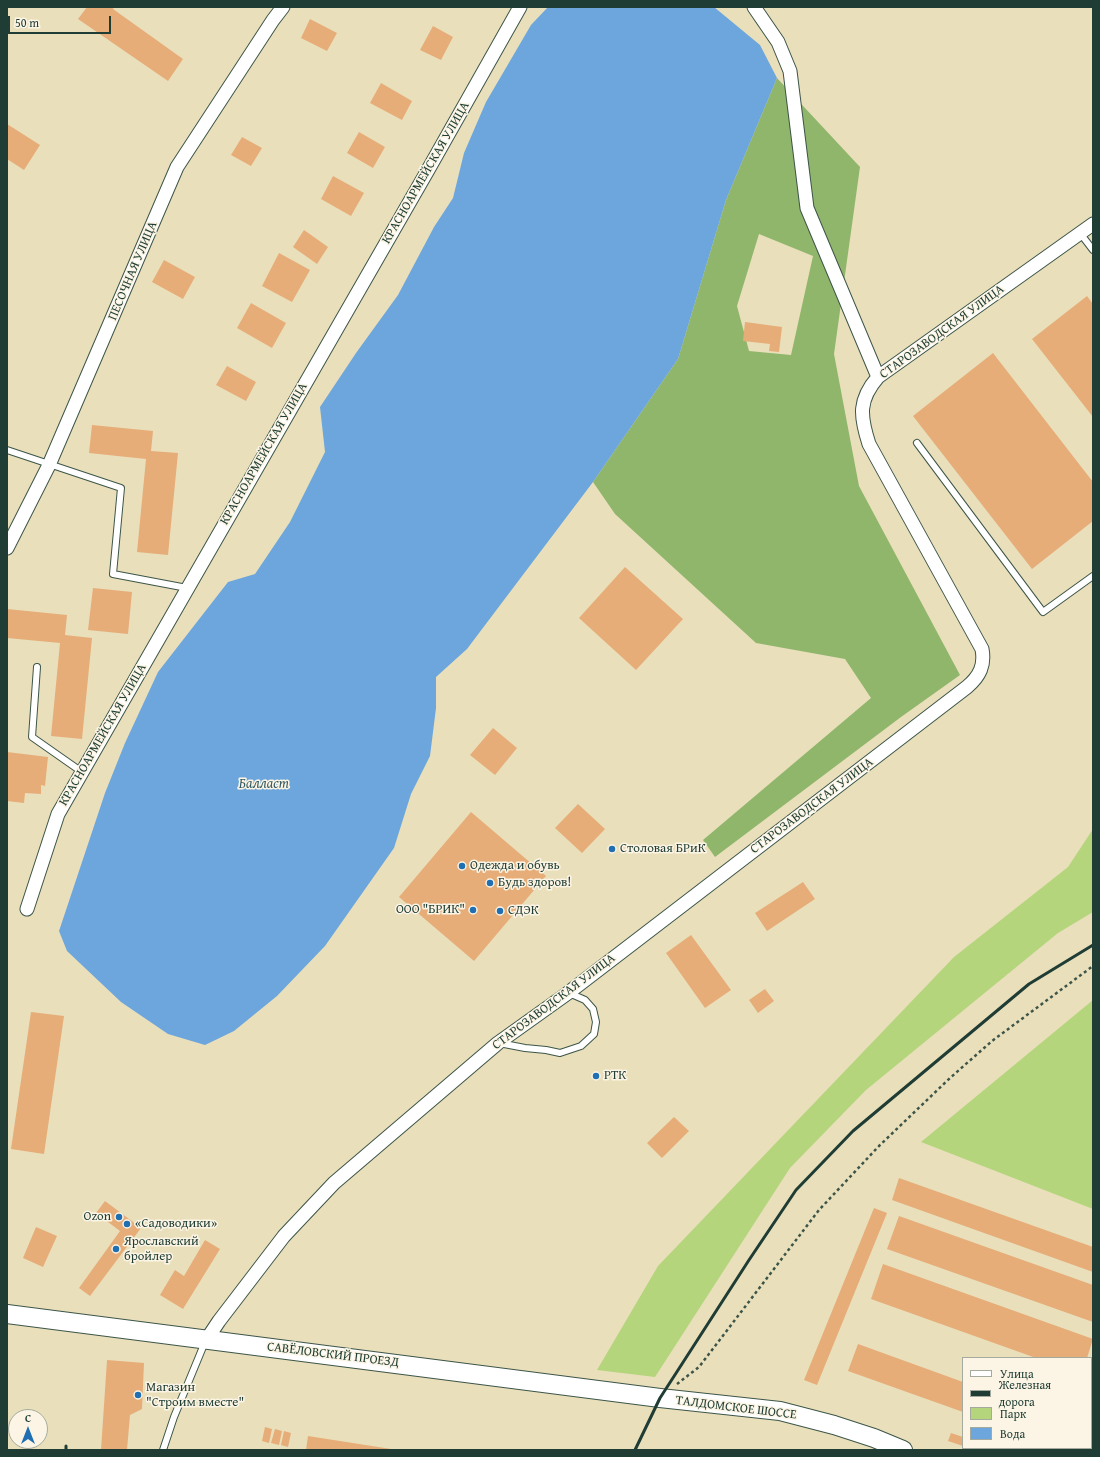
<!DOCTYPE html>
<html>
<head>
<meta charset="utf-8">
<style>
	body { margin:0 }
	#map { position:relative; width:1100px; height:1457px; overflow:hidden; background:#e9dfbb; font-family:"Gentium Book Plus",serif }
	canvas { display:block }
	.frame { position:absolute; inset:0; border:8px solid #1f3d34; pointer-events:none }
	.legend { position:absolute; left:962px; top:1357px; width:130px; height:92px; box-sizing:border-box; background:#fcf5e5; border:1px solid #a4ab9e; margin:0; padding:5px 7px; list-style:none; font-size:12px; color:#1f3d34 }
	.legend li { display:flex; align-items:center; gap:8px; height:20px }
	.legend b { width:20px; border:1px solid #a4ab9e }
	.north { position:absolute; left:8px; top:1409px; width:40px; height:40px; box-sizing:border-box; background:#fcf5e5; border:1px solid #a4ab9e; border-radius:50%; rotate:0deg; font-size:11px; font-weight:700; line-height:16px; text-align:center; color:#1f3d34 }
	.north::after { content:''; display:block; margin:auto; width:14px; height:18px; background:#1f6fb2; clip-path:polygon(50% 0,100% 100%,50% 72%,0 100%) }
	.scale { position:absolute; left:8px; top:16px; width:103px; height:18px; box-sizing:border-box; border:2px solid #1f3d34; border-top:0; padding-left:5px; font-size:12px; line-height:14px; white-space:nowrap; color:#1f3d34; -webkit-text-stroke:3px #fcf5e5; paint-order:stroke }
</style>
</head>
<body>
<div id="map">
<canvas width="1100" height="1457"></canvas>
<div class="frame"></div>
<ul class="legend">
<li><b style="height:5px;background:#fff"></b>Улица</li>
<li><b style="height:5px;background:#1f3d34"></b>Железная дорога</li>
<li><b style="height:11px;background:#b5d57d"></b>Парк</li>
<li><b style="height:11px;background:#6ca6dc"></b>Вода</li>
</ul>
<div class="north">С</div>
<div class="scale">50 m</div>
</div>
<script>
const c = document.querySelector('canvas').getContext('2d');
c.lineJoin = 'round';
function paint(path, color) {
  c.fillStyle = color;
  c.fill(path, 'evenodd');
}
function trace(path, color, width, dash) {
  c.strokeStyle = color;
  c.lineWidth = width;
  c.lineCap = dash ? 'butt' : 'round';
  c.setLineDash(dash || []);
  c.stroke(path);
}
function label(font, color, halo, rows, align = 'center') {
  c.font = font + ' "Gentium Book Plus",serif';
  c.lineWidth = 3;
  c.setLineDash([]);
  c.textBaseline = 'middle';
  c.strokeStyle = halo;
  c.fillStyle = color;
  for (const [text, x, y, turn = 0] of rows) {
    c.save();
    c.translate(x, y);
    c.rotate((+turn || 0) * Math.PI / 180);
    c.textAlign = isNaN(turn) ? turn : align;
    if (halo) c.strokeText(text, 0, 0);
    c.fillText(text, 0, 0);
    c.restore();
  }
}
const green = new Path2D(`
	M 1093,829 L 1093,912 L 1058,933 L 866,1090 L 790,1168 L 655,1377 L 597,1370 L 658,1266 L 954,957 L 1068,867 Z
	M 1093,1000 L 1093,1209 L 921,1142 Z`);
const forest = new Path2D(`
	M 777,78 L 860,167 L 834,354 L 859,486 L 960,675 L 901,717 L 715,857 L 703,840 L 871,698 L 845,659 L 756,643 L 615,514 L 593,482 L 678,359 L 726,200 ZM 759,234 L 813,256 L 791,355 L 749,351 L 737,306 Z`);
const water = new Path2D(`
	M 548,7 L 714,7 L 760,45 L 777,78 L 726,200 L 678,359 L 593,482 L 467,649 L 436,677 L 436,708 L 430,756 L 411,794 L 394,848 L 325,946 L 277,996 L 234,1031 L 205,1045 L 168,1034 L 121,1002 L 67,951 L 59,931 L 105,793 L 125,743 L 158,672 L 228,582 L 255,574 L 290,522 L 325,452 L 320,407 L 356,353 L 398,295 L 434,227 L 453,198 L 464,153 L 486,102 L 531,25 Z`);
const building = new Path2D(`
	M 87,7 L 114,7 L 113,9 L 183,59 L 168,81 L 78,19 Z
	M 310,19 L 337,33 L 327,51 L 301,38 Z
	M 433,26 L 453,37 L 441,60 L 420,50 Z
	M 381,83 L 412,101 L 402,120 L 370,103 Z
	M 7,124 L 40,145 L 24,170 L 7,159 Z
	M 359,132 L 385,147 L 373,168 L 347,153 Z
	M 242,137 L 262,148 L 251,166 L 231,155 Z
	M 333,176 L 364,193 L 351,216 L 321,199 Z
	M 304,230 L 328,247 L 317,264 L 293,247 Z
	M 279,253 L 310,270 L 292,302 L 262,286 Z
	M 164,260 L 195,277 L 183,299 L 152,282 Z
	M 1087,296 L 1093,304 L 1093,417 L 1032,339 Z
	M 251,303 L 286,323 L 272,348 L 237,328 Z
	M 745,322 L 782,327 L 779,352 L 769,351 L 770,344 L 743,341 Z
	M 993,353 L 1093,482 L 1093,521 L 1032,569 L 913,416 Z
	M 227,366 L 256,382 L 246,401 L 216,385 Z
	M 92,425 L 153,431 L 151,451 L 178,453 L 168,555 L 137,552 L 146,459 L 89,453 Z
	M 625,567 L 683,619 L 636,670 L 579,618 Z
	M 93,588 L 132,592 L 128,634 L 88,630 Z
	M 7,609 L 67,615 L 65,635 L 92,638 L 82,739 L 51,736 L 60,643 L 7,638 Z
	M 493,728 L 517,748 L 495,775 L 470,755 Z
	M 7,752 L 48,757 L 45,786 L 41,785 L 41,794 L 25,793 L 24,803 L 7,801 Z
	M 578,804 L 605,829 L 582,853 L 555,828 Z
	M 471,812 L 546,876 L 474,961 L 399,897 Z
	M 803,882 L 815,899 L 767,931 L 755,913 Z
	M 691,935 L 731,990 L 705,1008 L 666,953 Z
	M 765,989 L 774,1001 L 758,1013 L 749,1000 Z
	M 31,1012 L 64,1016 L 44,1154 L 11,1149 Z
	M 674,1117 L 689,1131 L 662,1158 L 647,1143 Z
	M 899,1178 L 1093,1247 L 1093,1272 L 892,1200 Z
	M 105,1201 L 141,1228 L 90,1296 L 79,1288 L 120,1231 L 96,1213 Z
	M 874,1208 L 887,1213 L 817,1385 L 804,1380 Z
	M 899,1216 L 1093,1285 L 1093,1322 L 887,1249 Z
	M 36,1227 L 57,1236 L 43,1267 L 23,1258 Z
	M 205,1240 L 220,1249 L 183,1309 L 160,1295 L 175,1270 L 184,1276 Z
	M 883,1264 L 1093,1339 L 1087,1358 L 1036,1358 L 871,1299 Z
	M 858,1344 L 963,1382 L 963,1412 L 848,1371 Z
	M 107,1360 L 144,1363 L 142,1409 L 130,1415 L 127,1450 L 101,1450 Z
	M 265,1427 L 272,1429 L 269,1443 L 262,1441 Z
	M 275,1429 L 282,1431 L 279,1445 L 271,1443 Z
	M 1093,1429 L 1093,1450 L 1085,1450 L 1086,1448 L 1091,1448 L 1091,1434 Z
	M 284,1431 L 291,1433 L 288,1447 L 281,1445 Z
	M 951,1433 L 963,1437 L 963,1446 L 948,1441 Z
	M 308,1436 L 391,1449 L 391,1450 L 306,1450 Z
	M 968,1448 L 995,1448 L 1000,1450 L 973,1450 Z`);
const path = new Path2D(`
	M 677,1384 L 699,1367 L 819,1210 L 879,1146 L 950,1078 L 992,1041 L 1093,966`);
const lane = new Path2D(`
	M 1080,233 L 1093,250
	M 917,443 L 1043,612 L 1093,576
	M 7,450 L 121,488 L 113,574 L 187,588
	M 37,667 L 32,737 L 82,772
	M 499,1043 L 525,1048 L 546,1050 L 560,1053 L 581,1046 L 594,1034 L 596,1022 L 593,1009 L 585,1000 L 569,993
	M 1091,1403 L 1093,1397
	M 163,1450 L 174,1417 L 205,1342
	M 1074,1450 L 1075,1448`);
const street = new Path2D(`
	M 754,7 L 778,42 L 790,71 L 807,208 L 878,377
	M 7,548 L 49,465 L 177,167 L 273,20 L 283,7
	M 27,909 L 58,814 L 428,170 L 520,7
	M 207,1339 L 219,1321 L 284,1236 L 334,1183 L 498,1043 L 568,993 L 967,687 C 980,676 985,665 982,649 L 869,444 C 860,416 858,400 878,377 L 1093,224`);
const secondary = new Path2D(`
	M 7,1314 L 660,1398 L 780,1411 L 834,1425 L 874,1438 L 903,1450`);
const rail = new Path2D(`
	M 66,1446 L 66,1450
	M 635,1450 L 660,1398 L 749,1260 L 796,1190 L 853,1131 L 1029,984 L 1093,945`);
const markers = [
	[612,849,4,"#1f6fb2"],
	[462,866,4,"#1f6fb2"],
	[490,883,4,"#1f6fb2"],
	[473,910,4,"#1f6fb2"],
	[500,911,4,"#1f6fb2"],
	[596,1076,4,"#1f6fb2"],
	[119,1217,4,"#1f6fb2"],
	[127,1224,4,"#1f6fb2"],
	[116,1249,4,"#1f6fb2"],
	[138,1395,4,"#1f6fb2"]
];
const streetNames = [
	["КРАСНОАРМЕЙСКАЯ УЛИЦА",426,173,-60],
	["ПЕСОЧНАЯ УЛИЦА",133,271,-67],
	["СТАРОЗАВОДСКАЯ УЛИЦА",942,332,-36],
	["КРАСНОАРМЕЙСКАЯ УЛИЦА",264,454,-60],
	["КРАСНОАРМЕЙСКАЯ УЛИЦА",103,735,-60],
	["СТАРОЗАВОДСКАЯ УЛИЦА",812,806,-37],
	["СТАРОЗАВОДСКАЯ УЛИЦА",554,1002,-37],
	["САВЁЛОВСКИЙ ПРОЕЗД",333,1355,7],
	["ТАЛДОМСКОЕ ШОССЕ",736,1408,7]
];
const poiNames = [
	["Столовая БРиК",620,849],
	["Одежда и обувь",470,866],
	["Будь здоров!",498,883],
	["ООО \"БРИК\"",465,910,"right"],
	["СДЭК",508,911],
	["РТК",604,1076],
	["Ozon",111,1217,"right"],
	["«Садоводики»",135,1224],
	["Ярославский",124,1242],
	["бройлер",124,1257],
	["Магазин",146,1388],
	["\"Строим вместе\"",146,1403]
];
const waterNames = [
	["Балласт",264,784]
];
paint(green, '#b5d57d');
paint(forest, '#90b66c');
paint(water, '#6ca6dc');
paint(building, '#e6ad78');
trace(lane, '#3d5548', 8);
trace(street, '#3d5548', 15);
trace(secondary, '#3d5548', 20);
trace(path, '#3d5548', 2.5, [3, 3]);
trace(lane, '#fff', 6);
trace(street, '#fff', 13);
trace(secondary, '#fff', 18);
trace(rail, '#1f3d34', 3);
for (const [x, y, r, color] of markers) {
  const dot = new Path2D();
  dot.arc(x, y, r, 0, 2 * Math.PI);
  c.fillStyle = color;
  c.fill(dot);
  trace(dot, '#fcf5e5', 1.5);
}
label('13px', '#1f3d34', '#fcf5e5', streetNames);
label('13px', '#1f3d34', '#fcf5e5', poiNames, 'left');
label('italic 14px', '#365c66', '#fcf5e5', waterNames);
</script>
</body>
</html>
